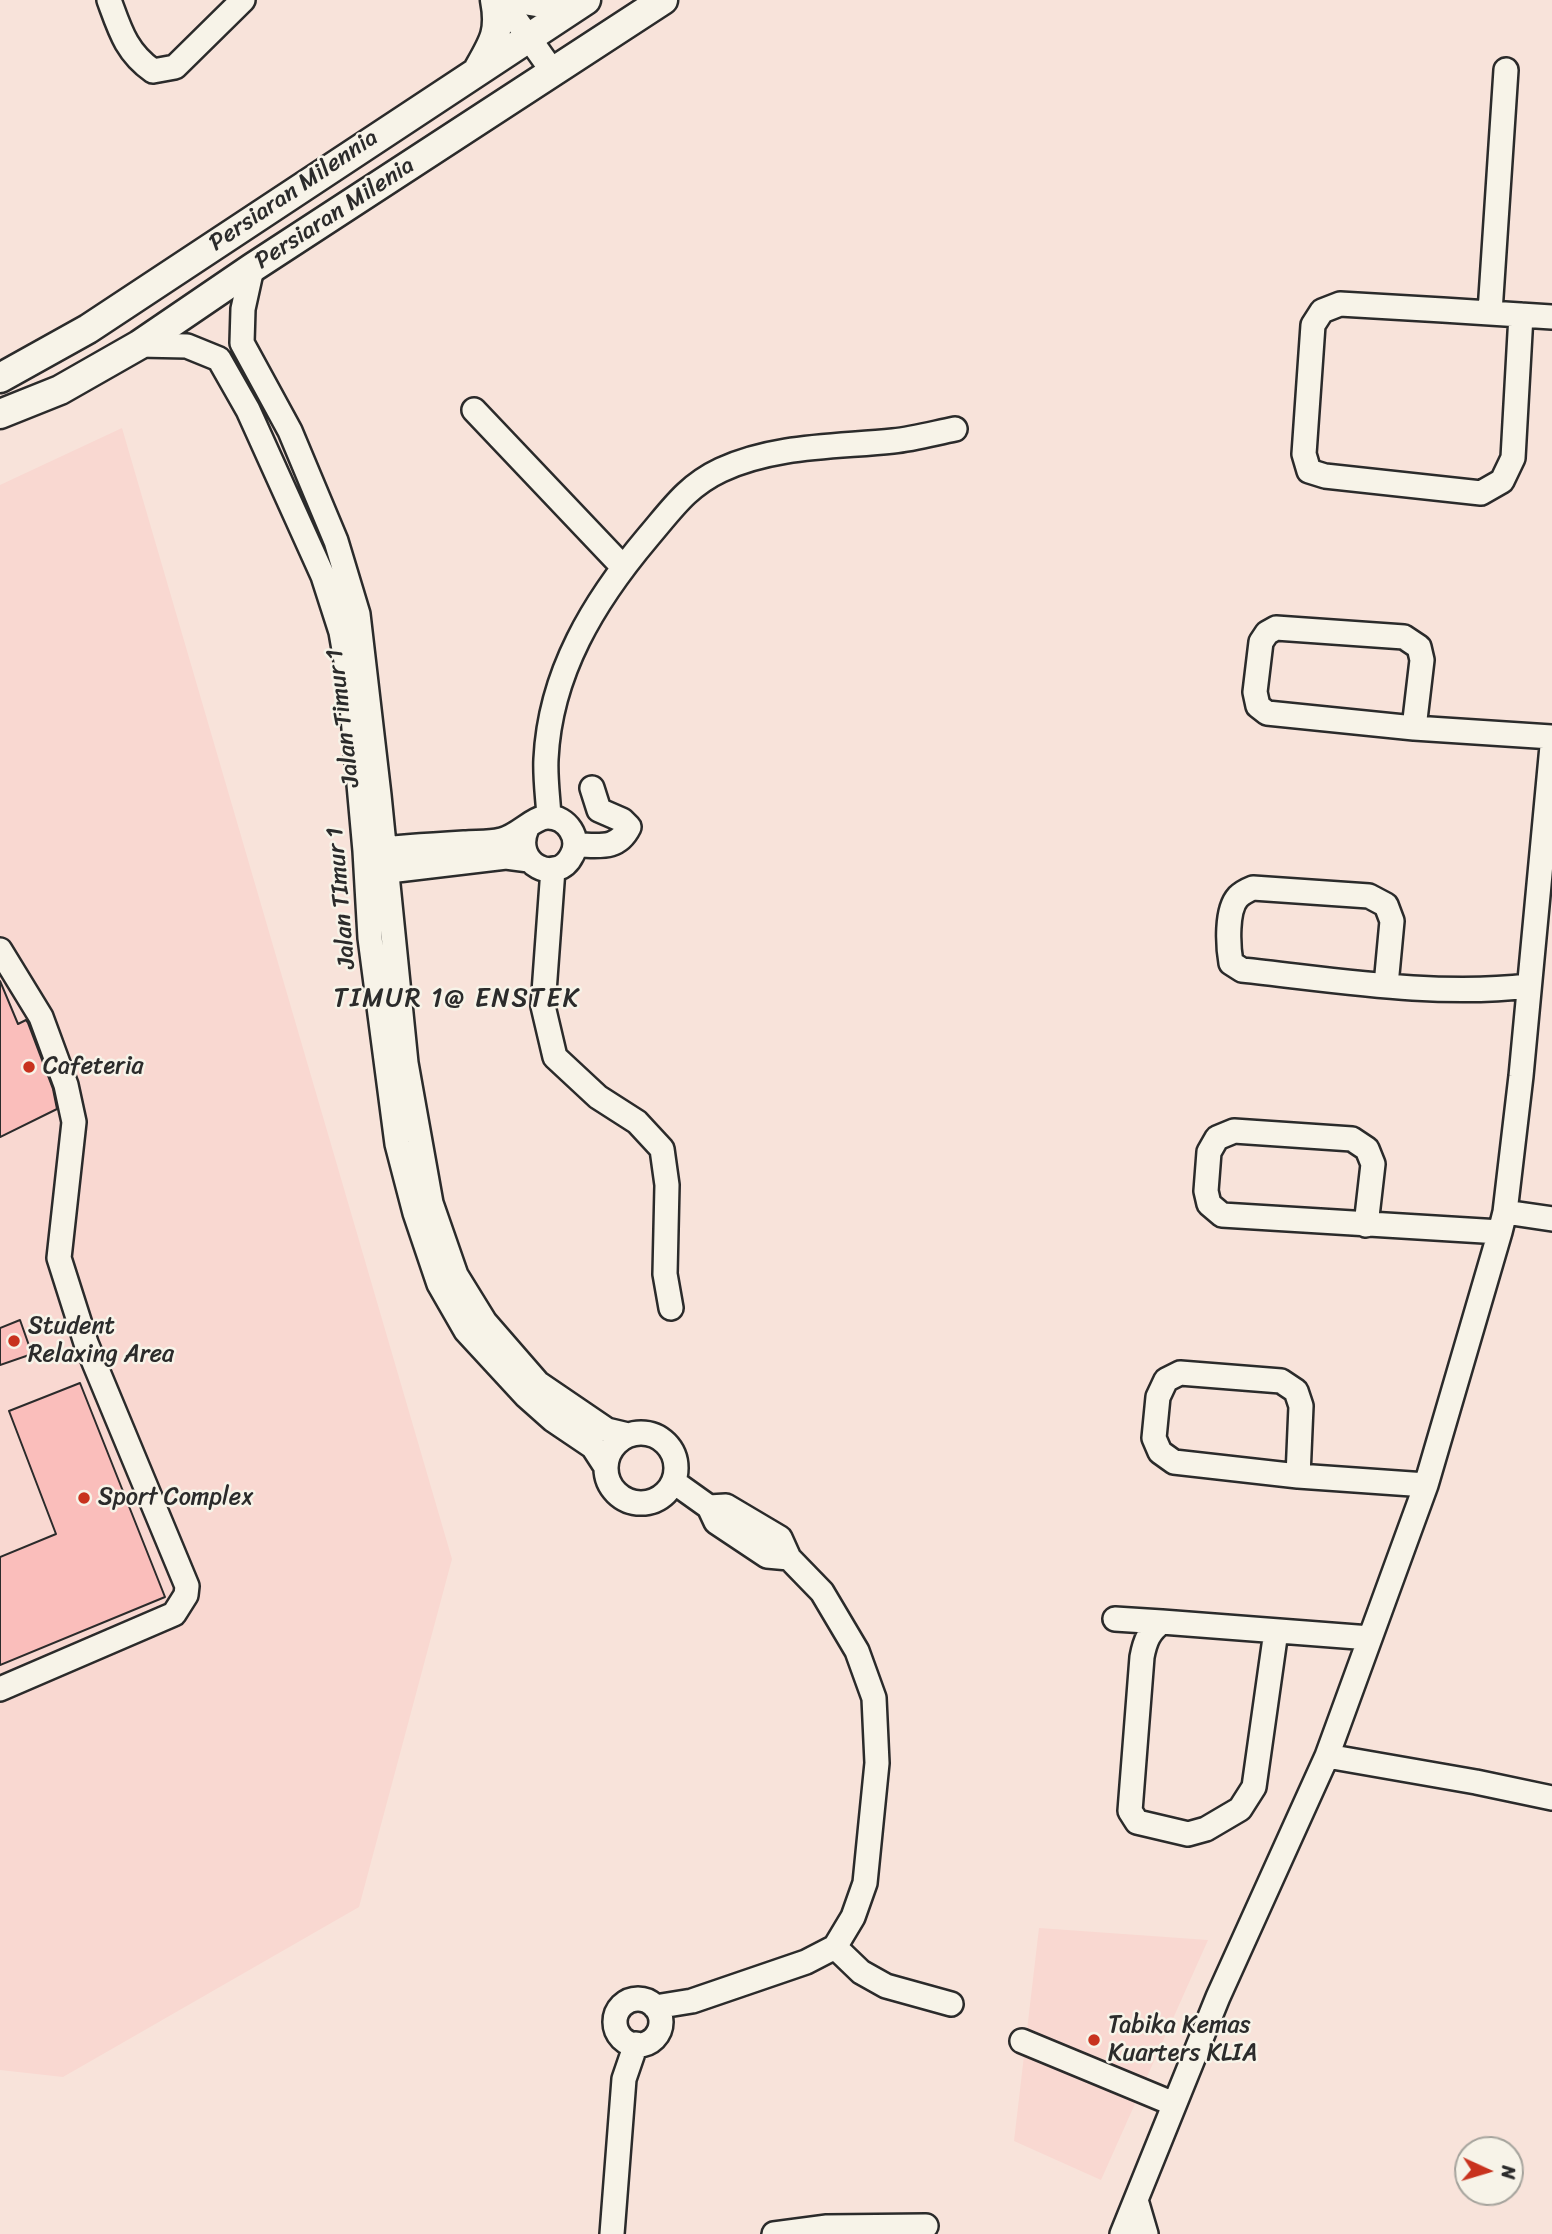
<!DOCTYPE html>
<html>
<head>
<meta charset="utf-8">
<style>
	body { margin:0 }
	#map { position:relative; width:1552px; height:2234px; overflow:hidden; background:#f8e3da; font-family:Sriracha,sans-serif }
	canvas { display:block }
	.north { position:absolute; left:1454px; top:2136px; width:70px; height:70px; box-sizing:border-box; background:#f7f3e8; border:2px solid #a5a39c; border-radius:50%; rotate:94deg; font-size:19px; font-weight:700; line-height:28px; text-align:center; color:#2b2b2b }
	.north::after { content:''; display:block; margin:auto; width:24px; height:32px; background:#c8321e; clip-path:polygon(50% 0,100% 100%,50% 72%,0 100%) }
</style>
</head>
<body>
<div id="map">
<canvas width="1552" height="2234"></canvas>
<div class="north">N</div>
</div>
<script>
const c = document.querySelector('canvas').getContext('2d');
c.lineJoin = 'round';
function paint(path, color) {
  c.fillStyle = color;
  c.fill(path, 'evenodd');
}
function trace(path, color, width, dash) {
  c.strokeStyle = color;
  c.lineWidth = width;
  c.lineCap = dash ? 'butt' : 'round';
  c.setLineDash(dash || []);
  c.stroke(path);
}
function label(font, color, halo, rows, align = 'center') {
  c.font = font + ' Sriracha,sans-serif';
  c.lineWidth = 5;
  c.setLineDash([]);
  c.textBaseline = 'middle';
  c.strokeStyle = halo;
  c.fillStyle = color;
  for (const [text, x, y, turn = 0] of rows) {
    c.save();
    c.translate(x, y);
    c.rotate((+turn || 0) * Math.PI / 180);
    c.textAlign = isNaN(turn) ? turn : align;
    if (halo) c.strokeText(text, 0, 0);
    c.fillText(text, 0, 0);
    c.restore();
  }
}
const built = new Path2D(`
	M 122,428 L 452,1559 L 359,1907 L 63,2077 L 0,2070 L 0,485 Z
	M 1039,1928 L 1208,1940 L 1101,2180 L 1014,2141 Z`);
const building = new Path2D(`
	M 0,981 L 18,1024 L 26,1020 L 28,1023 L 53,1089 L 57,1109 L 0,1137 Z
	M 20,1320 L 32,1354 L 0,1365 L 0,1328 Z
	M 80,1383 L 165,1597 L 0,1665 L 0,1557 L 56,1534 L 9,1411 Z`);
const minor = new Path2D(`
	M 109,0 C 120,30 126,52 153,71 L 175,67 L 243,0
	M 502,0 L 553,72
	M 252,268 L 243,309 L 242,343 L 290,431 L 336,541 L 358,614 L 379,795 L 406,1063 L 431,1203 L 456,1275 L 485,1322 L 538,1383 L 607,1430 L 628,1435
	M 1490,312 L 1506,70
	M 1521,315 L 1513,458 L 1502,481 L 1481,493 L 1325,476 L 1309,471 L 1304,454 L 1313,325 L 1322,311 L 1340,304 C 1411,308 1481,312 1552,317
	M 139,345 L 187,346 L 219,359 L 248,410 L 323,576 L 341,632 L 350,684 L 365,851 L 370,938 L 397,1144 L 415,1213 L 439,1284 L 466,1331 L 526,1396 L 553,1420 L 593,1447 L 606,1467
	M 474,410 L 623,567
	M 1414,728 L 1422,660 L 1419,647 L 1404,637 L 1276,628 L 1267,633 L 1261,642 L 1255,692 L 1258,706 L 1267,713 L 1414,728 L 1552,737
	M 549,817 C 548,798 545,778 546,759 C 550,673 594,601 648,537 C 672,509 687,486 721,470 C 775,445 836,447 893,441 C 914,439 935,433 955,429
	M 575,845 C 598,845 617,851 629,827 L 622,820 L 599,810 L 592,788
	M 368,850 C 400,847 432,845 464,843 C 476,842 490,843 501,840 C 518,837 533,817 548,817 C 567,817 581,838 572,855 C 557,886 511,864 527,828
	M 553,869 L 543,1006 L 555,1057 L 598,1097 L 637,1122 L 662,1149 L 667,1185 L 665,1274 L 671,1308
	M 372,873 L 506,857 L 529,860
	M 0,950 L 41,1017 L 66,1085 L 74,1122 L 59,1258 L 86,1343 L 187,1586 L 186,1595 L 174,1614 L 0,1689
	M 1386,985 L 1392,921 L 1386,905 L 1369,896 L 1253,888 C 1248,890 1242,893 1238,897 C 1226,910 1228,946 1231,963 L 1242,970 C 1336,980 1434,997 1529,986
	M 1505,1212 L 1552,1219
	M 1366,1225 L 1373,1164 L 1367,1149 L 1352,1139 L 1234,1131 L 1217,1138 L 1209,1152 L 1206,1191 L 1209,1204 L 1222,1215 L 1500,1232
	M606 1468a35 35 0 1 1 70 0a35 35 0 1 1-70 0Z
	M 1298,1476 L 1301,1406 L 1296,1391 L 1281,1381 L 1180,1373 L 1166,1380 L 1158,1397 L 1154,1438 L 1160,1452 L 1174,1462 L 1298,1476 L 1426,1485
	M 674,1482 L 709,1507 L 716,1522 L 767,1556 L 789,1558
	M 1115,1619 L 1162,1622
	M 1276,1631 L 1254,1787 L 1240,1809 L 1206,1829 L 1188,1834 L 1137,1822 L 1130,1811 L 1142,1657 C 1145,1641 1149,1631 1162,1622 L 1370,1638
	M 1327,1756 L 1476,1782 L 1552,1798
	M 835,1947 L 861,1972 L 886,1986 L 951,2004
	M615 2022a23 23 0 1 1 46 0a23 23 0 1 1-46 0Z
	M 655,2007 L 692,2001 L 806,1962 L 835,1947 L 853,1917 L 865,1883 L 877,1763 L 874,1698 L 857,1651 L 822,1592 L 789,1558 L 780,1538 L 726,1506 L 709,1507
	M 1022,2041 L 1174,2104
	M 1136,2200 L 1146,2234
	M 612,2234 L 624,2079 L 636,2044
	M 774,2234 L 827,2227 L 926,2226
	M 1122,2234 L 1218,1997 L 1327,1756 L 1426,1485 L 1500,1232 L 1505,1212 L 1521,1076 L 1552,746`);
const major = new Path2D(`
	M 524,0 L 549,4 L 580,1
	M 479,68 C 494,42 501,31 495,0
	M 0,378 L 88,329 L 586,0
	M 0,414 L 60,390 L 139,345 L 252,268 L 663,0`);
const markers = [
	[29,1067,7,"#c8321e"],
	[14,1341,7,"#c8321e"],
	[84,1498,7,"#c8321e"],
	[1094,2040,7,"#c8321e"]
];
const streetNames = [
	["Persiaran Milennia",294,191,-34],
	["Persiaran Milenia",335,214,-33],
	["Jalan Timur 1",344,718,-97],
	["Jalan TImur 1",342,898,-95]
];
const poiNames = [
	["Cafeteria",43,1067],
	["Student",28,1327],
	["Relaxing Area",28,1355],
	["Sport Complex",98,1498],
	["Tabika Kemas",1108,2026],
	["Kuarters KLIA",1108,2054]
];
const neighbourhoodNames = [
	["TIMUR 1@ ENSTEK",457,999]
];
paint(built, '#f9d8d1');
paint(building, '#fabebb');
trace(building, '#2b2b2b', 2);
trace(minor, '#2b2b2b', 28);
trace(major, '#2b2b2b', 33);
trace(minor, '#f7f3e8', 23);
trace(major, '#f7f3e8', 28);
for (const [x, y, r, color] of markers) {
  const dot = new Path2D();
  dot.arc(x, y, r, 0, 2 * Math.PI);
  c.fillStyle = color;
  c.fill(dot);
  trace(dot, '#f7f3e8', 2.5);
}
label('24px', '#2b2b2b', '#f7f3e8', streetNames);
label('24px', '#2b2b2b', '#f7f3e8', poiNames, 'left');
c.letterSpacing = '2px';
label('26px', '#2b2b2b', '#f7f3e8', neighbourhoodNames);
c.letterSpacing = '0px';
</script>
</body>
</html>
